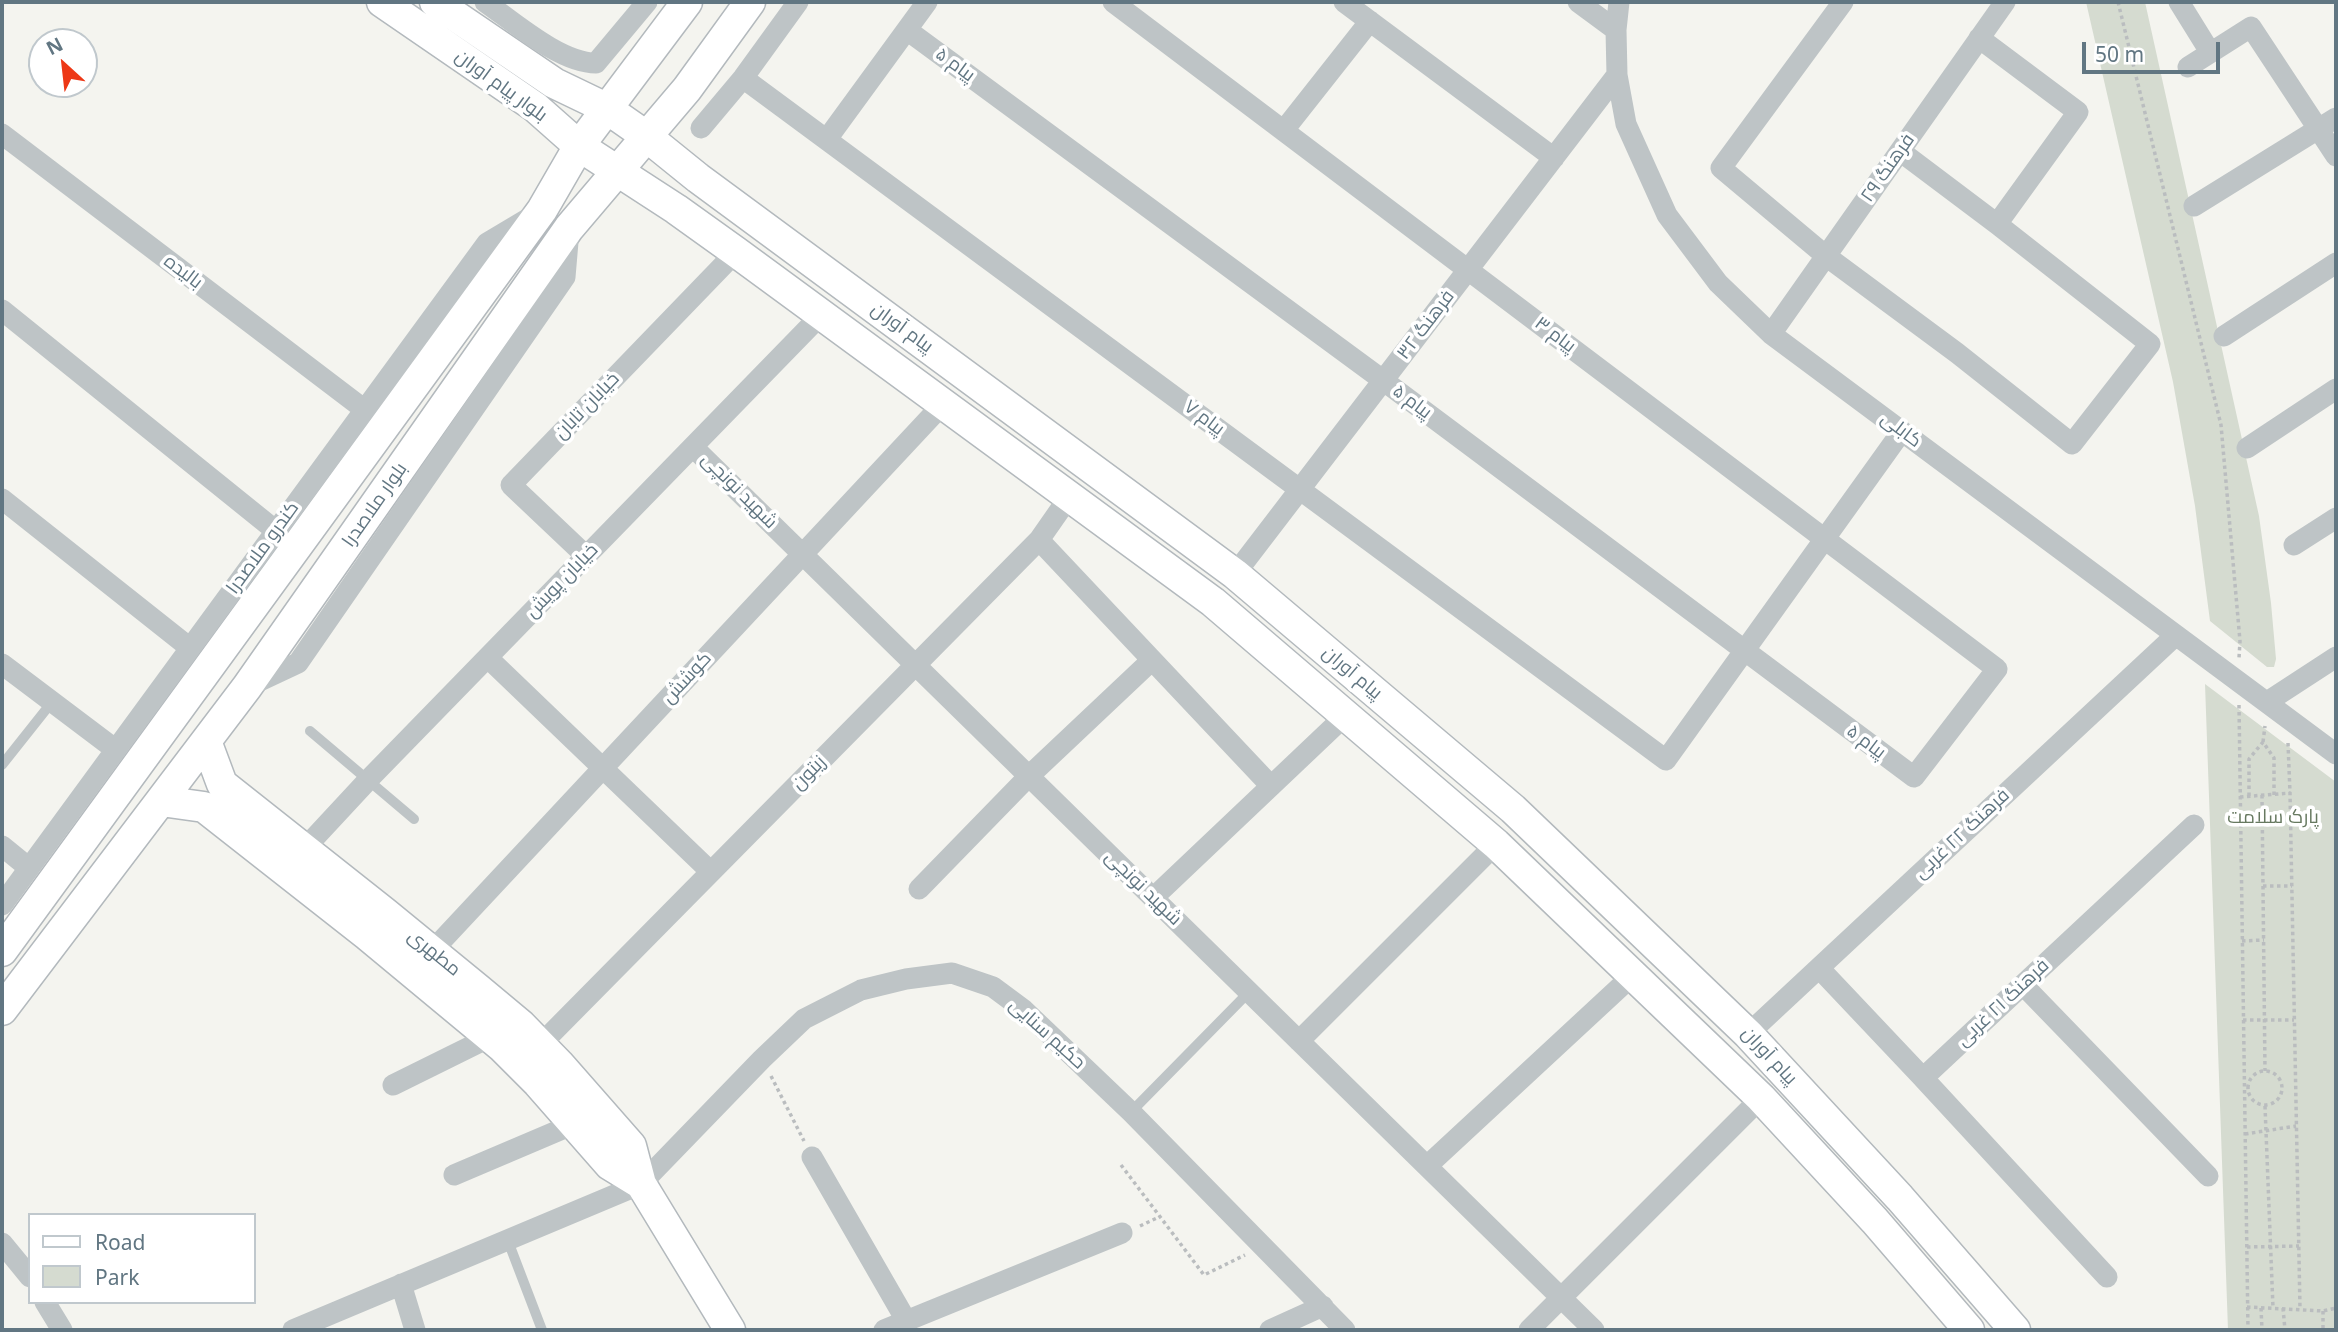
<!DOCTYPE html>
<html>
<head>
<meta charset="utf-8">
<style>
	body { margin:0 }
	#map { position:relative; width:2338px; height:1332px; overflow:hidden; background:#f4f4ef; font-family:"Noto Sans",sans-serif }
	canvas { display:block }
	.frame { position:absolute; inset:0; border:4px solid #617682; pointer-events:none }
	.legend { position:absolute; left:28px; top:1213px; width:228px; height:91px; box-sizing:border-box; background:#fff; border:2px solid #c0c8cd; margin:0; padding:9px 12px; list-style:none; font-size:21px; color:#617682 }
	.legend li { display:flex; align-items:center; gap:14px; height:35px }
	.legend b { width:35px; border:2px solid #c0c8cd }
	.north { position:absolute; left:28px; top:28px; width:70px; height:70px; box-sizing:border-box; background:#fff; border:2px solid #c0c8cd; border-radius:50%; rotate:333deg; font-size:19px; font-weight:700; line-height:28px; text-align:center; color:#617682 }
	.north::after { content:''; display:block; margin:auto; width:24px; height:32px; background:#ed3816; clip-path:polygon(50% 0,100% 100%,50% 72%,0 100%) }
	.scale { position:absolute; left:2082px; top:42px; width:138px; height:32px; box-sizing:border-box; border:4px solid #617682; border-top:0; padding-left:9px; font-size:21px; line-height:24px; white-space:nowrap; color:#617682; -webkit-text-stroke:5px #fff; paint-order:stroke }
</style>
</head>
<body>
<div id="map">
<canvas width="2338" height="1332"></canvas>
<div class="frame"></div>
<ul class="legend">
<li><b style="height:9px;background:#fff"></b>Road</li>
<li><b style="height:19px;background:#d5dbd0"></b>Park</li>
</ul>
<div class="north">N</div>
<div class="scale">50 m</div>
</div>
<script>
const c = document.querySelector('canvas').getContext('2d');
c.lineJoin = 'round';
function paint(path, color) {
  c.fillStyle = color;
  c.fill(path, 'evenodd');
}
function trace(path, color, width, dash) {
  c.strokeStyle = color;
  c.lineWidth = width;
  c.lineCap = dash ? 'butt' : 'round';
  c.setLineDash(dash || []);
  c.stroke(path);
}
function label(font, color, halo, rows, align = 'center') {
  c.font = font + ' "Noto Sans",Cairo,sans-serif';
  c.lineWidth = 7;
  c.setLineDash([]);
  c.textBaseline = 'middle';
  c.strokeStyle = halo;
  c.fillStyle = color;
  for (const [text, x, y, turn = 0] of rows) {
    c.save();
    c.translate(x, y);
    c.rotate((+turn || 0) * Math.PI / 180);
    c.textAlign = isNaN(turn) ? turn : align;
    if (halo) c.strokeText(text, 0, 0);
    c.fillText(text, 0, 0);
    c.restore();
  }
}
const green = new Path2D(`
	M 2086,2 L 2145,2 L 2259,516 L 2271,603 L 2276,659 L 2274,667 L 2267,667 L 2210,621 L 2195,506 L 2173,382 Z
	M 2205,684 L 2336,782 L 2336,1330 L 2228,1330 Z`);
const path = new Path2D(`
	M 2118,2 L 2221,425 L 2240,641 L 2239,658
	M 2239,705 L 2248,1330
	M 2263,742 L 2265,726
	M 2288,743 L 2290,793
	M 2262,795 L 2265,1071
	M 2249,796 L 2249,759 L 2263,742 L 2274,758 L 2274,795
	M 2240,797 L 2290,793 L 2300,1309
	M 2263,886 L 2292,886
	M 2242,941 L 2264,940
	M 2243,1020 L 2294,1020
	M2248 1088a17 17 0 1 1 34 0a17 17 0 1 1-34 0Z
	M 771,1076 L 804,1141
	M 2265,1106 L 2273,1308
	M 2245,1134 L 2296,1126
	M 1121,1165 L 1204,1275 L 1245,1255
	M 1140,1226 L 1161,1216
	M 2247,1247 L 2299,1246
	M 2247,1307 L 2323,1311 L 2336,1308
	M 2261,1308 L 2262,1330
	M 2283,1308 L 2285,1330
	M 2323,1311 L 2323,1330`);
const lane = new Path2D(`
	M 310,731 L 414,819
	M 2,765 L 52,702
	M 1131,1112 L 1249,992
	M 508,1241 L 542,1330`);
const street = new Path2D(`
	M 485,2 C 514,22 560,63 596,63 L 647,2
	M 1344,2 L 1554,158
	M 1578,2 L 1616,30
	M 1619,2 L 1616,30 L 1617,75 L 1626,124 L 1667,215 L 1718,283 L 1771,334 L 2336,754
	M 1843,2 L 1721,168 L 1826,256 L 1957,353 L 2072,444 L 2150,344 L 1997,224 L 1900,151
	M 2179,2 L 2210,52
	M 907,30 L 1384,381 L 1914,777 L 1997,669 L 1113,2
	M 1979,38 L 2078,112 L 1997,224
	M 2188,67 L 2251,27 L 2336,156
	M 743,78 L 1666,760 L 1902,431
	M 701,128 L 743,78 L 798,2
	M 1284,130 L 1370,21
	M 2,134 L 365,410
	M 827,139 L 927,2
	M 2194,206 L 2336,118
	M 2,310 L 276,531
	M 1771,334 L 2005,2
	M 2224,336 L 2336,263
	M 693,447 L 1594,1330
	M 2247,448 L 2336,389
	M 2,499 L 190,648
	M 1039,540 L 1271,786
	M 2294,545 L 2336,518
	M 586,556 L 511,485 L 736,252
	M 1235,574 L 1617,75
	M 488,658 L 711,872
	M 2,664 L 116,750
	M 249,686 L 298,663 L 565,277 L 569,230
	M 2267,702 L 2336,657
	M 2,846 L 29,868
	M 304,849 L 369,779 L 821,315
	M 919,889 L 1029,776 L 1152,660
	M 1153,898 L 1346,715
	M 2,905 L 487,243 L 534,215
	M 432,951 L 942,405
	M 1819,968 L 1923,1078 L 2194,825
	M 2023,985 L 2208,1176
	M 1748,1034 L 2176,635
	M 1299,1041 L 1496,844
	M 541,1044 L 1039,540 L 1069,497
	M 1923,1078 L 2107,1277
	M 393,1085 L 490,1037
	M 812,1157 L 907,1322
	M 1427,1166 L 1632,976
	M 454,1175 L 574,1124
	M 2,1243 L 30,1277
	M 401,1284 L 415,1330
	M 45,1302 L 62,1330
	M 293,1330 L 641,1184 L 762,1059 L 804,1019 L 861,990 L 906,979 L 952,973 L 993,987 L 1024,1010 L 1131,1112 L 1345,1330
	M 884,1330 L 1122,1233
	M 1270,1330 L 1323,1306
	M 1529,1330 L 1761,1098`);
const secondary = new Path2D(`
	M 382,2 L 535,107 L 579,146 L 676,209 L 736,252 L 1213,602 L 1496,844 L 1761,1098 L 1875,1221 L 1969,1330
	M 435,2 L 554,83 L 606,108 L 646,136 L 698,178 L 1235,574 L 1513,809 L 1748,1034 L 1900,1198 L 2015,1330
	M 206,741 L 222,784 L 385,913 L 478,989 L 521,1025 L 559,1064 L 631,1146 L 641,1184 L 730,1330
	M 161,801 L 204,807 L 367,935 L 502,1047 L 538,1083 L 610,1165 L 641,1184
	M 2,951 L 542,210 L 579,146 L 687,2
	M 2,1010 L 247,687 L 569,228 L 687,89 L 750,2`);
const streetNames = [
	["پیام ۵",955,65,36],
	["بلوار پیام آوران",501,86,36],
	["فرهنگ ۲۹",1888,168,-55],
	["بالیده",183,272,37],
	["فرهنگ ۳۲",1426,325,-53],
	["پیام آوران",902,328,36],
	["پیام ۳",1555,335,37],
	["پیام ۵",1412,402,37],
	["خیابان تابان",587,406,-46],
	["پیام ۷",1204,418,37],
	["کابلی",1901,430,37],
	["شهید نونچی",739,491,45],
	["بلوار ملاصدرا",375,505,-55],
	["کندرو ملاصدرا",263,548,-54],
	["خیابان پویش",562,581,-46],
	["پیام آوران",1352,673,40],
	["کوشش",687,678,-47],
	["پیام ۵",1866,742,37],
	["زیتون",809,773,-45],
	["فرهنگ ۲۲ غربی",1962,834,-43],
	["شهید نونچی",1143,888,44],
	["مطهری",434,953,39],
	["فرهنگ ۲۱ غربی",2003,1003,-43],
	["حکیم سنایی",1047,1034,42],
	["پیام آوران",1769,1056,47]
];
const parkNames = [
	["پارک سلامت",2273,818]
];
paint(green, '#d5dbd0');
trace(secondary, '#b3b9bd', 33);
trace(path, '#babdbf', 3.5, [3.5, 3.5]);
trace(lane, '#bec4c6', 10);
trace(street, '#bec4c6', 21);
trace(secondary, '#fff', 30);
label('19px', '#617682', '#fff', streetNames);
label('19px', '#677960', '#fff', parkNames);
</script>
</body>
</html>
